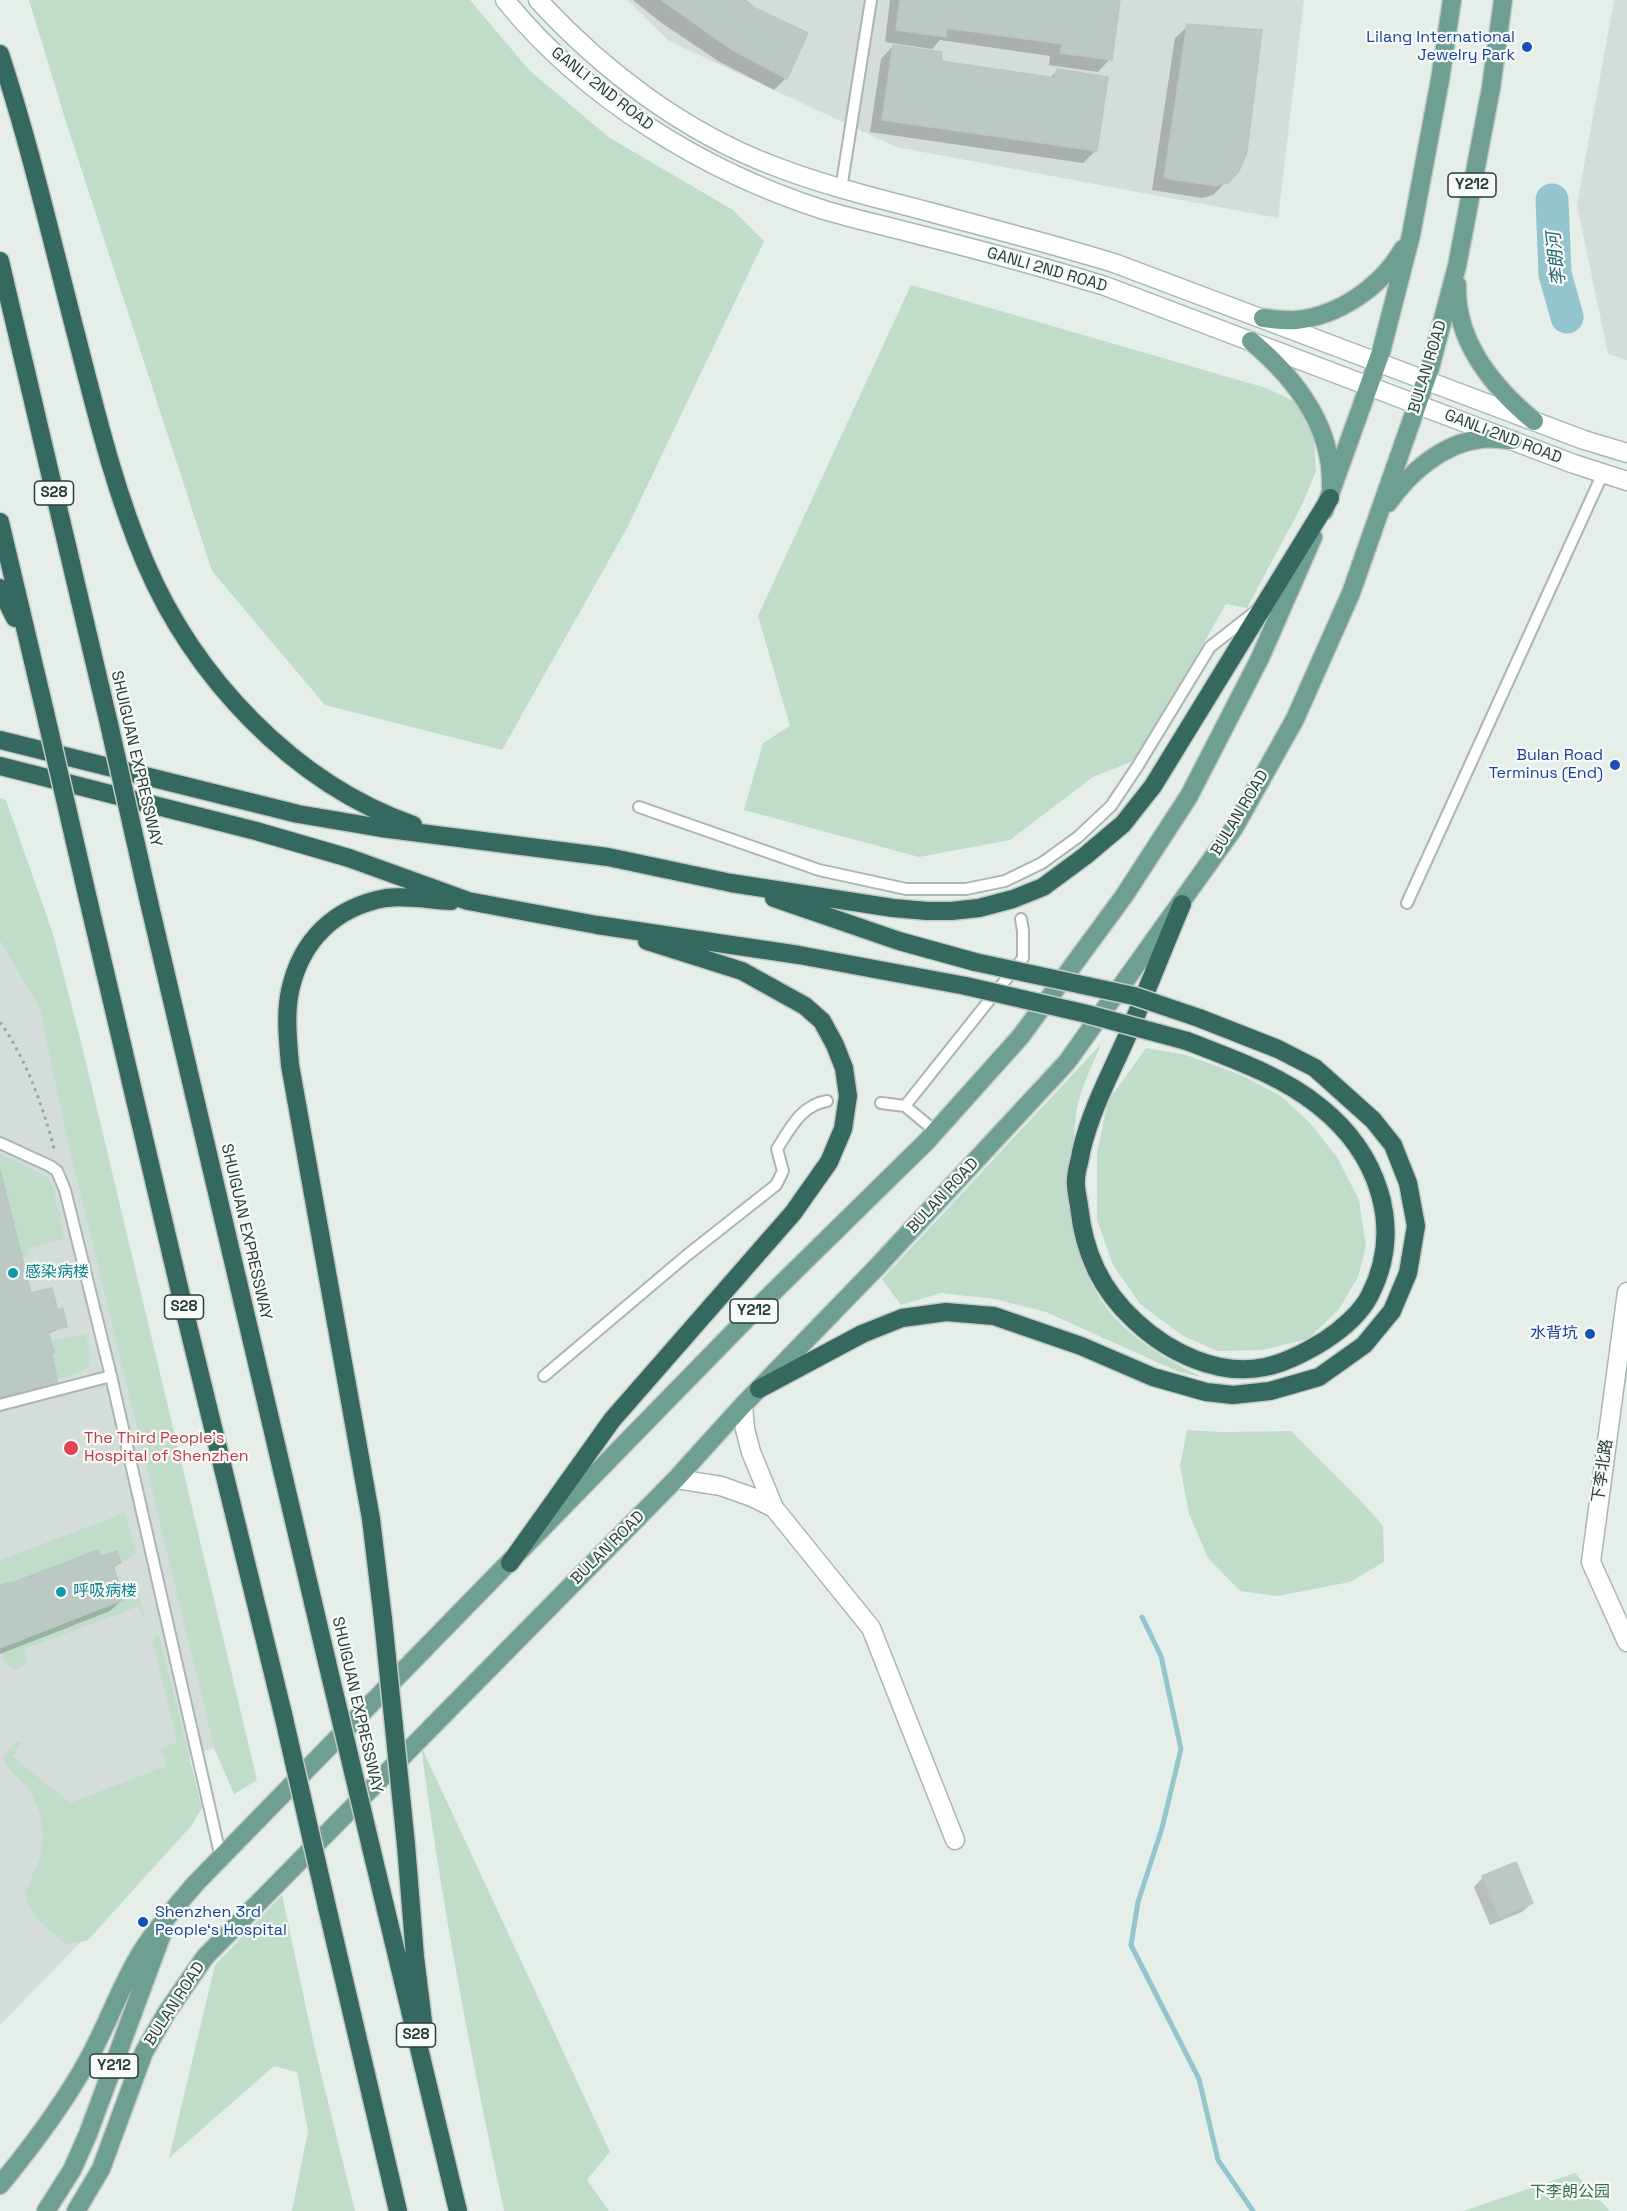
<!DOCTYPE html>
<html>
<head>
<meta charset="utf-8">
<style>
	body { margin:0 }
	canvas { display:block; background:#e6eeea }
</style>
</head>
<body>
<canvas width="1627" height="2211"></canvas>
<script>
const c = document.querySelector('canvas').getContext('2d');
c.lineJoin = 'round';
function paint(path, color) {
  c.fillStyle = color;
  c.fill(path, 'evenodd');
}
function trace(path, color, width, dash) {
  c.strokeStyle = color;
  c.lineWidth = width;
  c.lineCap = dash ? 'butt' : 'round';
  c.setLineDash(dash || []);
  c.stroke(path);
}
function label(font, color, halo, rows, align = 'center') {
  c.font = font + ' "Space Grotesk","Noto Sans SC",sans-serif';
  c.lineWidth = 4.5;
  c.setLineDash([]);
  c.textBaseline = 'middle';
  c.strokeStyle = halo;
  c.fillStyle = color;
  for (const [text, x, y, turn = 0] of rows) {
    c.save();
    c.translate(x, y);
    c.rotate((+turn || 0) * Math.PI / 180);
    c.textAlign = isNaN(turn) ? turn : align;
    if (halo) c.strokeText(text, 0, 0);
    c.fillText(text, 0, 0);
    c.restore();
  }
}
const built = new Path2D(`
	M 627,0 L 1304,0 L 1278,218 L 896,147 L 669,41 Z
	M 1614,0 L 1627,0 L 1627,360 L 1608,354 L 1577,205 Z
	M 0,938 L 40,1009 L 58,1078 L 69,1147 L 214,1748 L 171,1763 L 62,1926 L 81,1942 L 0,2025 Z`);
const green = new Path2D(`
	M 29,0 L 470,0 L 530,71 L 610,138 L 733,210 L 764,241 L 626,530 L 502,750 L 325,705 L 212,571 L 66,122 Z
	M 911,285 L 1266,388 L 1296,402 L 1313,426 L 1316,471 L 1302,505 L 1247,608 L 1226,604 L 1138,759 L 1093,777 L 1010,840 L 919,857 L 744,810 L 763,743 L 790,726 L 758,616 Z
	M 0,798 L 6,800 L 53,934 L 82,1046 L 257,1780 L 234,1794 L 214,1748 L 69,1147 L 40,1009 L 0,940 Z
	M 1101,1044 C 1093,1064 1083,1084 1078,1104 C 1075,1114 1075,1126 1074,1136 C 1066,1199 1072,1273 1118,1321 C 1142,1346 1172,1362 1202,1377 L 1179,1372 L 1046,1312 L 994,1299 L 941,1293 L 901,1305 L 882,1279 Z
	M 1146,1048 L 1186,1055 L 1241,1075 L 1281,1096 L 1309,1122 L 1337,1157 L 1359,1200 L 1366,1246 L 1358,1277 L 1339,1309 L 1308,1339 L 1262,1350 L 1218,1351 L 1183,1336 L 1140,1304 L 1113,1265 L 1097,1220 L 1097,1153 L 1108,1101 Z
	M 0,1154 L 47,1177 L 53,1187 L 64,1237 L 62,1239 L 27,1249 L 29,1256 L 22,1258 L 0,1170 Z
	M 85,1334 C 96,1369 89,1371 57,1379 L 51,1353 L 51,1341 Z
	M 1187,1430 L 1223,1432 L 1291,1431 L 1360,1500 L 1383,1526 L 1384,1562 L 1350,1582 L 1278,1596 L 1240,1591 L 1208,1558 L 1189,1514 L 1180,1466 Z
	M 125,1513 L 136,1553 L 128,1560 L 121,1563 L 116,1552 L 101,1557 L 98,1551 L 15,1582 L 0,1585 L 0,1560 Z
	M 133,1579 L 145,1616 L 144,1620 L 139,1606 L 24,1649 L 28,1664 L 13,1670 L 6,1664 L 0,1648 L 124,1599 L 119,1584 Z
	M 159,1635 L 202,1808 L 192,1825 L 88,1940 L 81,1942 L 71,1942 L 68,1946 L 35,1917 L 26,1900 L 26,1891 L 39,1860 L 43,1840 L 41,1816 L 31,1792 L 6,1765 L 3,1757 L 15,1742 L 23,1741 L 12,1756 L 70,1803 L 164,1767 L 166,1763 L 161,1749 L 177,1742 L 153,1641 L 155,1637 Z
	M 421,1746 L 610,2152 L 587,2180 L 609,2211 L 504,2211 C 471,2057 441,1902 421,1746 Z
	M 282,1895 L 314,2045 L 355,2211 L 292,2211 L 308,2131 L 297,2072 L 274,2066 L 169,2158 L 215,1965 Z
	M 1575,2173 L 1610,2211 L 1463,2211 Z`);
const shadow = new Path2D(`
	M 633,0 L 742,0 L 786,78 L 774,90 L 718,61 L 659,21 Z
	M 890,0 L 1118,0 L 1110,59 L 1098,72 L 1049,65 L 1050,56 L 940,40 L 932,49 L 885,42 Z
	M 1188,26 L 1238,170 L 1213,195 L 1202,198 L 1152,190 L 1175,38 Z
	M 893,46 L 939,62 L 1050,78 L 1057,71 L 1096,150 L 1083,163 L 870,132 L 881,59 Z
	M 0,1174 L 29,1295 L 56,1311 L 66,1326 L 48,1334 L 52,1352 L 49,1355 L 56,1382 L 42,1388 L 38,1392 L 0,1401 Z
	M 100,1559 L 119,1563 L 112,1569 L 123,1599 L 110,1611 L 0,1654 L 0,1587 Z
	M 1483,1877 L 1532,1903 L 1522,1912 L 1490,1925 L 1474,1887 Z`);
const stream = new Path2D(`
	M 1142,1617 L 1161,1656 L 1181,1749 L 1162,1828 L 1138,1902 L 1131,1945 L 1199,2079 L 1218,2160 L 1253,2211`);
const river = new Path2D(`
	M 1552,200 L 1555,274 L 1567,317`);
const building = new Path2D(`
	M 661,0 L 745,0 L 757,9 L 808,33 L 787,79 L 731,49 Z
	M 900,0 L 1120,0 L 1112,60 L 1060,53 L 1062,44 L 947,28 L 946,37 L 896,30 Z
	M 1187,24 L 1262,30 L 1247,152 L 1239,171 L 1228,183 L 1216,186 L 1164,178 Z
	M 893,45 L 942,52 L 941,61 L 1055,78 L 1057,69 L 1108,77 L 1097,151 L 882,120 Z
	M 0,1170 L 31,1293 L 52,1288 L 61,1323 L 39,1329 L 52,1380 L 0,1392 Z
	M 63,1308 L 67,1327 L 48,1331 L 54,1353 L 51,1353 L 58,1383 L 0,1397 L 0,1392 L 52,1380 L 39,1329 L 61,1323 L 57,1310 Z
	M 98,1550 L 101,1557 L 117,1551 L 121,1563 L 113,1566 L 125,1599 L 0,1648 L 0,1585 L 15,1582 Z
	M 1516,1862 L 1533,1903 L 1499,1917 L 1482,1876 Z`);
const path = new Path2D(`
	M 0,1022 C 27,1060 43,1107 55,1152`);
const service = new Path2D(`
	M 841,189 L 871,0
	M 639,807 L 819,870 L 906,889 L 966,889 L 1005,881 L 1042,863 L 1078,837 L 1111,806 L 1137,767 L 1210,647 L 1256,611
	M 1407,903 L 1603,473
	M 881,1103 L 905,1106 L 935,1131
	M 905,1106 L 1023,958 L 1023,931 L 1021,919
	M 0,1143 L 50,1166 L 57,1171 L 65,1190 L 111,1376 L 221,1858
	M 544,1376 L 686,1256 L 776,1185 L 783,1171 L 777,1149 C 790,1129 801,1105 827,1101
	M 0,1405 L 111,1376`);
const minor = new Path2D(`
	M 743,1405 L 745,1429 L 751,1452 L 774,1508 L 871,1628 L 955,1840
	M 676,1479 L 721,1486 L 752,1497 L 774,1508`);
const tertiary = new Path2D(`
	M 1627,1292 L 1591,1562 L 1627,1642`);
const secondary = new Path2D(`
	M 505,0 C 584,98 705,172 824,210 C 854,219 886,226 916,234 C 980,250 1043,267 1105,286 L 1574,464 L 1627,481
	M 538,0 C 602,70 684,132 774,166 C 823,185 875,198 926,211 C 989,228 1052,244 1114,263 L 1584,440 L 1627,453`);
const primary = new Path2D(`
	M 1457,285 C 1455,342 1493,387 1534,421
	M 1263,318 C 1273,319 1285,321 1296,320 C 1339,316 1382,286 1403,249
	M 1251,341 C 1295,378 1333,427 1331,487
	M 1388,503 C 1409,473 1443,443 1481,439 C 1491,437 1503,440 1513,440
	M 1324,511 L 1381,352 L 1411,235 L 1440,80 L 1452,0
	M 0,2185 C 33,2145 64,2104 89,2058 C 108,2023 121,1985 142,1951 C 157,1927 177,1905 196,1883 L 761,1304 L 927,1141 L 1021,1036 L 1124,896 L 1189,796 L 1260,658 L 1313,537
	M 46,2211 L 72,2170 L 88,2134 L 162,1934
	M 76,2211 L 101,2169 L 144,2052 L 167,2012 L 205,1957 L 676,1479 L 743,1405 L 876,1268 L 1067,1062 L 1234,828 L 1295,719 L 1351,593 L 1430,368 L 1457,266 L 1491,88 L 1503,0`);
const motorway = new Path2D(`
	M 0,54 C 31,148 53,246 78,342 C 97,416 115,491 145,562 C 194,677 293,783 413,825
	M 0,261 L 109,724
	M 0,522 L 45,712
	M 0,588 L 15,618
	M 0,740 L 298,814 L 381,828 L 608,857 L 731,883 L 893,908 L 927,911 L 951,911 L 979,908 L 1013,899 L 1043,887 L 1085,856 L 1123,824 L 1153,786 L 1330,498
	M 0,766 L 256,831 L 349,858 L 468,901 L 597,925 L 799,955 L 966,986
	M 774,898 L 899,941 L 975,962
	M 88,899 L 185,1313 L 283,1714
	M 149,902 L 327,1662
	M 1182,904 C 1163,949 1145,996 1125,1041 C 1108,1079 1091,1110 1081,1152 C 1080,1161 1076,1171 1076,1179 C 1075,1188 1078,1198 1079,1206 C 1084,1253 1101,1290 1135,1321 C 1168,1352 1218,1377 1265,1367 C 1286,1363 1306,1352 1324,1341 C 1341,1330 1361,1313 1370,1295 C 1405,1226 1377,1152 1319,1106 C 1280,1075 1233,1059 1187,1041
	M 759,1389 L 862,1334 L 902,1318 L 946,1312 L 994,1316 L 1081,1346 L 1153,1377 L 1206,1392 L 1233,1395 L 1270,1391 L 1319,1377 L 1364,1345 L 1392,1311 L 1408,1273 L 1416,1226 L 1408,1183 L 1393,1145 L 1373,1120 L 1315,1068 L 1278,1049 L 1199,1018
	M 510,1563 L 612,1420 L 793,1213 L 829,1162 L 843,1129 L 848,1096 L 844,1068 L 835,1045 L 822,1021 L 805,1006 L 742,971 L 647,941
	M 383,1619 L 371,1519 L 290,1065 C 288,1041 285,1015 290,991 C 301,940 335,907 386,898 C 406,895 431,900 451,901
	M 406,1845 L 415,1957 L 423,2022
	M 374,1860 L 458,2211
	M 327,1907 L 398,2211`);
const motorwayBridge = new Path2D(`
	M 45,712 L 88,899
	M 109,724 L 149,902
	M 975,962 L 1134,996 L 1199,1018
	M 966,986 L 1087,1014 L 1187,1041
	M 383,1619 L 406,1845
	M 327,1662 L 374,1860
	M 283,1714 L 327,1907`);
const markers = [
	[1527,47,6,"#1a4fb4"],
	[1615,765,6,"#1a4fb4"],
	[13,1273,6,"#0f9aa8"],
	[1590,1334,6,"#1a4fb4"],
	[71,1448,8,"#e0444e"],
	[61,1592,6,"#0f9aa8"],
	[143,1922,6,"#1a4fb4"]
];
const shields = [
	[1472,185,48],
	[54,493,39],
	[184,1307,39],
	[754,1311,48],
	[416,2035,39],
	[114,2066,48]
];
const shieldNames = [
	["Y212",1472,185],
	["S28",54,493],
	["S28",184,1307],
	["Y212",754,1311],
	["S28",416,2035],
	["Y212",114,2066]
];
const transitNames = [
	["Lilang International",1515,38],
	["Jewelry Park",1515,56],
	["Bulan Road",1603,756],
	["Terminus (End)",1603,774],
	["水背坑",1578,1334],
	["Shenzhen 3rd",155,1913,"left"],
	["People‘s Hospital",155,1931,"left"]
];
const streetNames = [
	["GANLI 2ND ROAD",602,89,38],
	["GANLI 2ND ROAD",1047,270,16],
	["BULAN ROAD",1428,367,-73],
	["GANLI 2ND ROAD",1503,437,21],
	["SHUIGUAN EXPRESSWAY",136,759,77],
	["BULAN ROAD",1240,813,-59],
	["BULAN ROAD",943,1196,-47],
	["SHUIGUAN EXPRESSWAY",246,1232,77],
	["下李北路",1603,1471,-82],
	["BULAN ROAD",608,1548,-45],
	["SHUIGUAN EXPRESSWAY",357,1705,77],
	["BULAN ROAD",175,2004,-57]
];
const cultureNames = [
	["感染病楼",25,1273],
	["呼吸病楼",73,1592]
];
const healthNames = [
	["The Third People's",84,1439],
	["Hospital of Shenzhen",84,1457]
];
const parkNames = [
	["下李朗公园",1570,2193]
];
const waterNames = [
	["李朗河",1557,259,-96]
];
paint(built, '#d4ddd9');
paint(green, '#c1dcc9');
paint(shadow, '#0003');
trace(stream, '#94c4cd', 5);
trace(river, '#94c4cd', 33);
paint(building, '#bcc8c3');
trace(building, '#b9c7c1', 1.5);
trace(service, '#a9b6b1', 14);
trace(minor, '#a9b6b1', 21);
trace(tertiary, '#a9b6b1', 21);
trace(secondary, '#a5b8b2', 21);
trace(primary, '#c2c9c7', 21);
trace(motorway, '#c2c9c7', 21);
trace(path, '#8aaea3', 3, [3, 4.5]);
trace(service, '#fff', 10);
trace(minor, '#fff', 18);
trace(tertiary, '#fff', 18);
trace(secondary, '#fff', 18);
trace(primary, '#6f9f93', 18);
trace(motorway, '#35685e', 18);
trace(motorwayBridge, '#c2c9c7', 21, []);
trace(motorwayBridge, '#35685e', 18);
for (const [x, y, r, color] of markers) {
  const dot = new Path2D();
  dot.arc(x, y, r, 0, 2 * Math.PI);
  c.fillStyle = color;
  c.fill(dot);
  trace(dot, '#f7faf8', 2);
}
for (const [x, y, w] of shields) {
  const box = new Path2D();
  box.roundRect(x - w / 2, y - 12, w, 24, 4.5);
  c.fillStyle = '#f7faf8';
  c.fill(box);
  trace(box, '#263e38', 1.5);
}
label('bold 15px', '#263e38', null, shieldNames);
label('16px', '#164399', '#f7faf8', transitNames, 'right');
label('16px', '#263e38', '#f7faf8', streetNames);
label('16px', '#0d838f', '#f7faf8', cultureNames, 'left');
label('16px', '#be3a42', '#f7faf8', healthNames, 'left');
label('16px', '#34724c', '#f7faf8', parkNames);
label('italic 18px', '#256876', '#f7faf8', waterNames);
</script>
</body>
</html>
